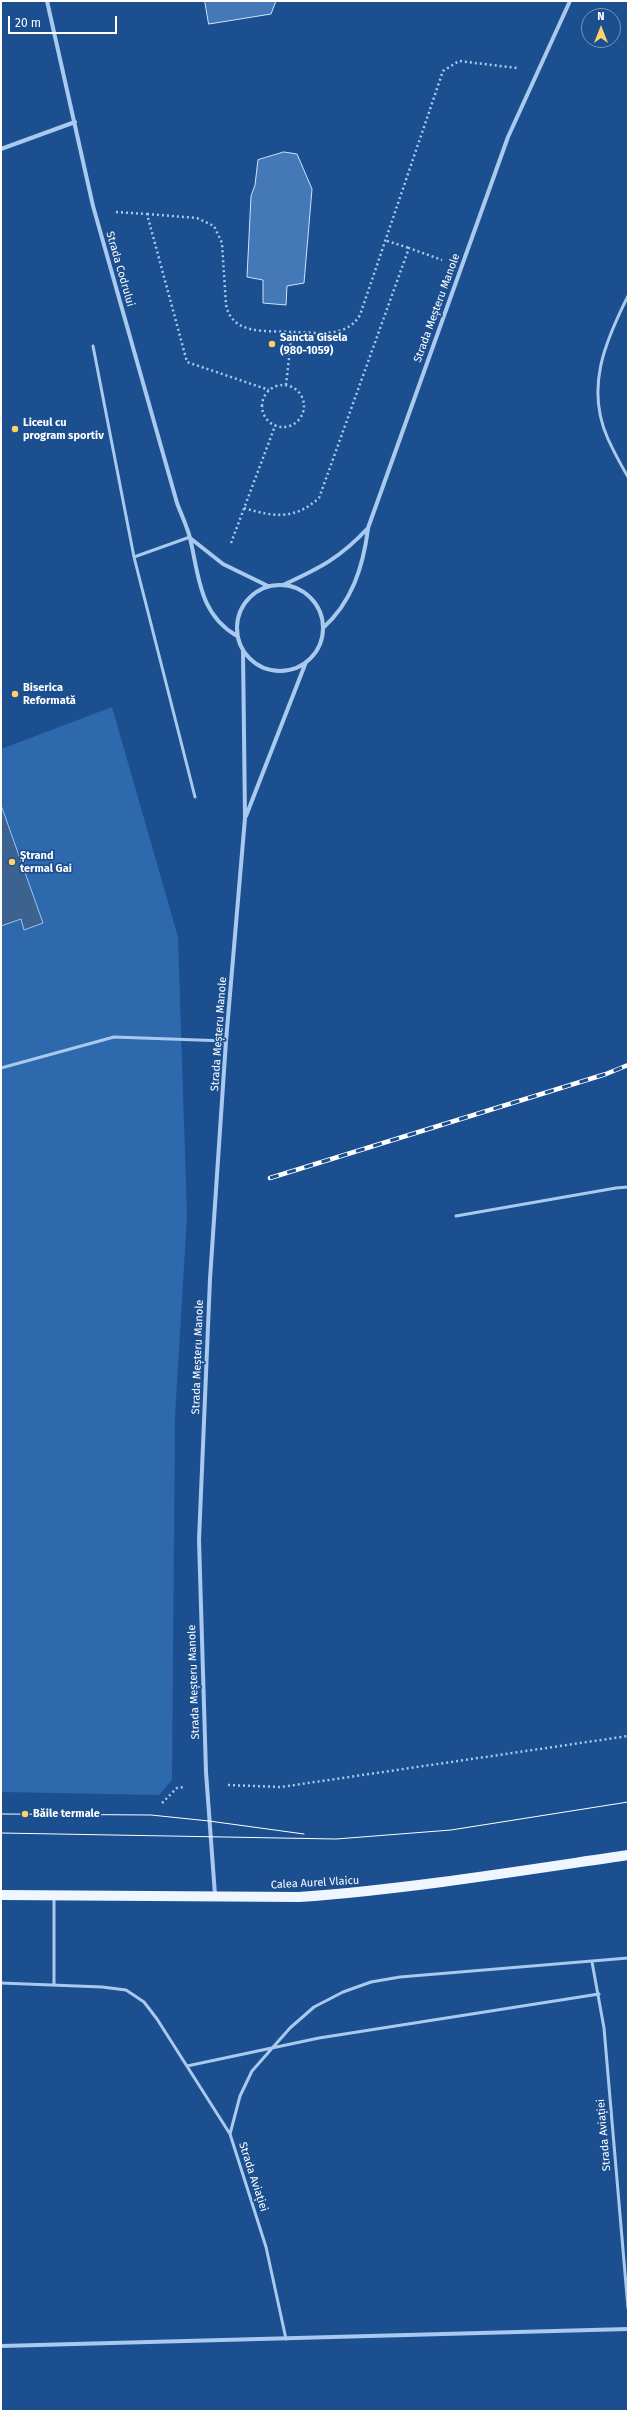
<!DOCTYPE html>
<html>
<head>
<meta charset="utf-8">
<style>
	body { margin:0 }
	#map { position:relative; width:629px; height:2412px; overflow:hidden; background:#1b4f8f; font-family:"Fira Sans",sans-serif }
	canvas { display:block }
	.frame { position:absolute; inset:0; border:2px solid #fff; pointer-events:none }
	.north { position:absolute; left:581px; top:8px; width:40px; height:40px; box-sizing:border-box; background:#1b4f8f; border:1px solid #7695bc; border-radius:50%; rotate:0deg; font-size:11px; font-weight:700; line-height:16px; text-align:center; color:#fff }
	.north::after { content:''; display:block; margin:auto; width:14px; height:18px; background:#ffd166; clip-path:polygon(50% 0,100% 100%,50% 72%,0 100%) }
	.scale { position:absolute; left:8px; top:16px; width:109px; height:18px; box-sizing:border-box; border:2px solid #fff; border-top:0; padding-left:5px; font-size:12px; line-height:14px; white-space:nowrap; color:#fff; -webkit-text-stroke:3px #1b4f8f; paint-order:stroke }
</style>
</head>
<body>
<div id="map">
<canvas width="629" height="2412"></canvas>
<div class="frame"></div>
<div class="north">N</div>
<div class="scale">20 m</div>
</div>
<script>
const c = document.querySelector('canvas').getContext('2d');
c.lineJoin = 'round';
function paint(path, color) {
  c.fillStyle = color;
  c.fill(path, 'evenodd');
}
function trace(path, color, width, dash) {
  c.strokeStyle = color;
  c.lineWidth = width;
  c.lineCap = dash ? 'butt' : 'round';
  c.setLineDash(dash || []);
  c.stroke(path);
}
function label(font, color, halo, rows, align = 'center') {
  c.font = font + ' "Fira Sans",sans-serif';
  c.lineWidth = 3.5;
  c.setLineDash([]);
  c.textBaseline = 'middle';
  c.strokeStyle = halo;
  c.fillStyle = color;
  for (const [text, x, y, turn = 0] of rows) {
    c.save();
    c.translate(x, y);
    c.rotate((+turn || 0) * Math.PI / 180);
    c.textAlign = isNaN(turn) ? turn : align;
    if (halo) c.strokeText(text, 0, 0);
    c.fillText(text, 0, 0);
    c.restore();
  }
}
const green = new Path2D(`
	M 112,707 L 178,937 L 187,1216 L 175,1417 L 172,1780 L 159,1795 L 1,1792 L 1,749 Z`);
const water = new Path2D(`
	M 1,805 L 43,923 L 24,930 L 21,919 L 1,926 Z`);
const building = new Path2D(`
	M 205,1 L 276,1 L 271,14 L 209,24 Z
	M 284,152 L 297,154 L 312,189 L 304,283 L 287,286 L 286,305 L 263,303 L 263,280 L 247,277 L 251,196 L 255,185 L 258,160 Z`);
const path = new Path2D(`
	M 116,212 L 147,214 L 187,362 L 269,390
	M 147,214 L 197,218 L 214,226 L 222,243 L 226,305 C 233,336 266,330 292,332
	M 387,241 L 409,248
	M262 406a21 21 0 1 1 42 0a21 21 0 1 1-42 0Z
	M 286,385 L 292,332 C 316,332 346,339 360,315 L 443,71 L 459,61 L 517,68
	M 244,508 C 274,517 295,520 319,498 L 409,248 L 442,260
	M 231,543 L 275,426
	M 228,1785 L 281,1787 L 628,1736
	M 162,1803 L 177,1788 L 185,1787`);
const service = new Path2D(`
	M 628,296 C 605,342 585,388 608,439 C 614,452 621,465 628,477
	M 93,346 L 134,557 L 195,797
	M 134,557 L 190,537
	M 1,1068 L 114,1037 L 226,1041
	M 456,1216 L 616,1188 L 628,1187
	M 54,1898 L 54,1984
	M 592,1962 L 604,2028 L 628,2308
	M 1,1983 L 102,1987 L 126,1990 L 144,2002 L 157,2019 L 230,2134
	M 187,2066 L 319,2038 L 599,1994
	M 286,2339 L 266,2247 L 230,2134 L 240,2096 L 252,2071 L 290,2028 L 314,2007 L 343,1992 L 371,1982 L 400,1977 L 628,1958`);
const minor = new Path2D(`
	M 47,1 L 93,206 L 177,503 C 181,514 187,526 190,538 C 199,576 199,614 237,636
	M 1,149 L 75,122
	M 190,538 L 223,564 L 268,586
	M237 628a43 43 0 1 1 86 0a43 43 0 1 1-86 0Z
	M 283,585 C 320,568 340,558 368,528 L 508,137 L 570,1
	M 323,628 C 352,602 363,567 368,529
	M 246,816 L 306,662
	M 215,1895 L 206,1772 L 199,1540 L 210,1279 L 226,1041 L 245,818 L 243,651
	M 1,2346 L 628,2329`);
const primary = new Path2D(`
	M 1,1895 L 299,1897 C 409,1889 519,1871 628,1855`);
const tram = new Path2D(`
	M 1,1814 L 151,1815 L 209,1821 L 304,1834
	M 1,1833 L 336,1839 L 451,1830 L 628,1802`);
const rail = new Path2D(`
	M 270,1178 L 606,1074 L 628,1065`);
const markers = [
	[272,344,4,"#ffd166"],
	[15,429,4,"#ffd166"],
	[15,694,4,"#ffd166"],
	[12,862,4,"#ffd166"],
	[25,1814,4,"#ffd166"]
];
const streetNames = [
	["Strada Codrului",120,269,74],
	["Strada Meșteru Manole",437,308,-70],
	["Strada Meșteru Manole",219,1034,-86],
	["Strada Meșteru Manole",198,1357,-88],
	["Strada Meșteru Manole",194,1682,-92],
	["Calea Aurel Vlaicu",315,1883,-3],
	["Strada Aviației",604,2135,-95],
	["Strada Aviației",253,2177,72]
];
const poiNames = [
	["Sancta Gisela",280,338],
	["(980-1059)",280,351],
	["Liceul cu",23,423],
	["program sportiv",23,436],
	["Biserica",23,688],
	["Reformată",23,701],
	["Ștrand",20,856],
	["termal Gai",20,869],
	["Băile termale",33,1814]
];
paint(green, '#2e69ad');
paint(water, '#3c6290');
trace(water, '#9cc4f0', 1);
paint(building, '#4478b7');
trace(building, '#cfe3fa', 1);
trace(path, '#a9c9ee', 2.5, [2, 3]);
trace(service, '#a9c9ee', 3);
trace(minor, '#a9c9ee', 4);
trace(primary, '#f0f6ff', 10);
trace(tram, '#fff', 1);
trace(rail, '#fff', 4.5);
trace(rail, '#1b4f8f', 3, [9]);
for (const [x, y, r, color] of markers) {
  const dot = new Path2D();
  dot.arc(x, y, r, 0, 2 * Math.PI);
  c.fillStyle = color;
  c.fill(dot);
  trace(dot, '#1b4f8f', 1.5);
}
label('11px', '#fff', '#1b4f8f', streetNames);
label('bold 11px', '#fff', '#1b4f8f', poiNames, 'left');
</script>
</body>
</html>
